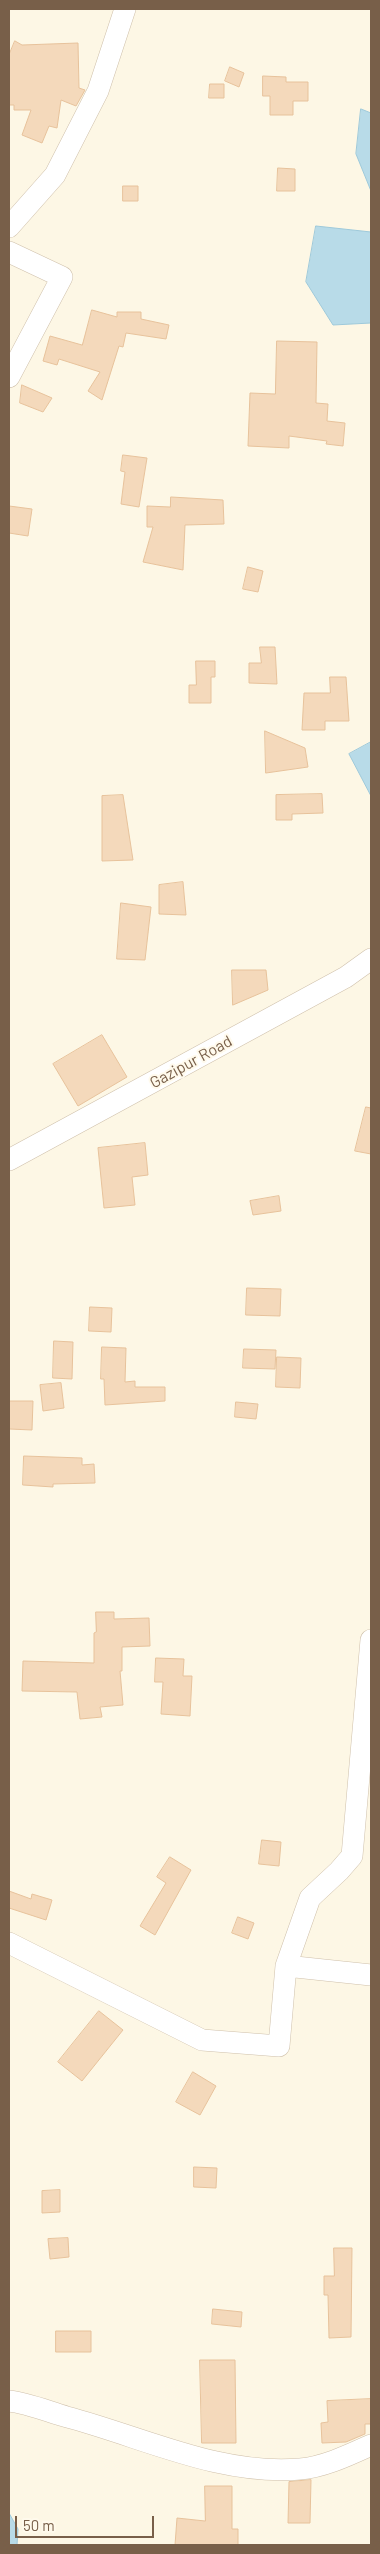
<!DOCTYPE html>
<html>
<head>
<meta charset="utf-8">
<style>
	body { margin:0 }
	#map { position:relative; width:380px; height:2554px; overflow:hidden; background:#fdf7e5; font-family:Barlow,sans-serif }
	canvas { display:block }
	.frame { position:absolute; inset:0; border:10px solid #785f49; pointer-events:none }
	.scale { position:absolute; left:15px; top:2516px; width:139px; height:22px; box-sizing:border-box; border:2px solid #785f49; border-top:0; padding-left:6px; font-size:15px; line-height:18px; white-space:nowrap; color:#785f49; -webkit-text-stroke:4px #fffaec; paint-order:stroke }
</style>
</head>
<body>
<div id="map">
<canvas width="380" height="2554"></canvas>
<div class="frame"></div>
<div class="scale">50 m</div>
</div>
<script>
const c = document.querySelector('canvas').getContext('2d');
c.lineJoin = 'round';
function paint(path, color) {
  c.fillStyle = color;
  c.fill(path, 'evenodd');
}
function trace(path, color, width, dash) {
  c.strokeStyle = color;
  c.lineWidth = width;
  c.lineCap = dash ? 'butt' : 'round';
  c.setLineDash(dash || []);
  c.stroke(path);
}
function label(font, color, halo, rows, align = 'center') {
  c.font = font + ' Barlow,sans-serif';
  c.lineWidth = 4;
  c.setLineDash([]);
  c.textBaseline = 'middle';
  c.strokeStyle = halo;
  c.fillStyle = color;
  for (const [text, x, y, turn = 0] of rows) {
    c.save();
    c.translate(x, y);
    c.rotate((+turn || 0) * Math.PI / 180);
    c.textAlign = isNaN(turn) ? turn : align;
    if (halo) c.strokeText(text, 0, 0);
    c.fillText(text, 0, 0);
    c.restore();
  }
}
const water = new Path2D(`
	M 361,109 L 371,113 L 371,191 L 356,154 Z
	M 316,226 L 371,232 L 371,323 L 333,325 L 306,282 Z
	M 371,742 L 371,796 L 349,754 Z
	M 9,2513 L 18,2529 L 17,2545 L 9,2545 Z`);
const building = new Path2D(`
	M 15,41 L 22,45 L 78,43 L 79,88 L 85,90 L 76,106 L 61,100 L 57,128 L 49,126 L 42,143 L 22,135 L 31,110 L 14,110 L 14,105 L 9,105 L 9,55 Z
	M 230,67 L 244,73 L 239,87 L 225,81 Z
	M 263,76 L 286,77 L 286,82 L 308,82 L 308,101 L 293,101 L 293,115 L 270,115 L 270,96 L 263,96 Z
	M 210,84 L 224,84 L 224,98 L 209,98 Z
	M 278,168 L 295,169 L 295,191 L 277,191 Z
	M 123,186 L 138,186 L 138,201 L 123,201 Z
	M 92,310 L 117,317 L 117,312 L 141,312 L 141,319 L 169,325 L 166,339 L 126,333 L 123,347 L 119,346 L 102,400 L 88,391 L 100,372 L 59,359 L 57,365 L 43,361 L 50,336 L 82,345 Z
	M 277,341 L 317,342 L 316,403 L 328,404 L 327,421 L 345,423 L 343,446 L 326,444 L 327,441 L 289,436 L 289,448 L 248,446 L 250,393 L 275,394 Z
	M 22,385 L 52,398 L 43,412 L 20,403 Z
	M 123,455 L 147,458 L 139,507 L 121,504 L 125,472 L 121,471 Z
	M 171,497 L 223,500 L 224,524 L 185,525 L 183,570 L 143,562 L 153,527 L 147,527 L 147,506 L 170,507 Z
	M 9,506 L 32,509 L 28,536 L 9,533 Z
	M 248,567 L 263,571 L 258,592 L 243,589 Z
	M 260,647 L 275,647 L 277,684 L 249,683 L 249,663 L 261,663 Z
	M 196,661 L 215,661 L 215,677 L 211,677 L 211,703 L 189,703 L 189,685 L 196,685 Z
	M 330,677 L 346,677 L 349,721 L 325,721 L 325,730 L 302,730 L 304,693 L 330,693 Z
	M 265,731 L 305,748 L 308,767 L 266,773 Z
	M 322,794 L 323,813 L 292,814 L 292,820 L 276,820 L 276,795 Z
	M 123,795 L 133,860 L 102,861 L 102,796 Z
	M 183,882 L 186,915 L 159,914 L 159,885 Z
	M 121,903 L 151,907 L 145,960 L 117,959 Z
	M 232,970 L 266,970 L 268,990 L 233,1005 Z
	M 102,1035 L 127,1077 L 78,1106 L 53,1064 Z
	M 366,1107 L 371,1108 L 371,1154 L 355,1151 Z
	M 145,1143 L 148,1175 L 132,1177 L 135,1205 L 104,1208 L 98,1148 Z
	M 279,1196 L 281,1211 L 253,1215 L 250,1201 Z
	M 247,1288 L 281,1289 L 280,1316 L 246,1315 Z
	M 90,1307 L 112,1308 L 111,1332 L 89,1331 Z
	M 54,1341 L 73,1342 L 72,1379 L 53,1378 Z
	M 102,1347 L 126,1348 L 125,1382 L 135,1381 L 135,1387 L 165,1387 L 165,1401 L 105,1405 L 104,1379 L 101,1379 Z
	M 244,1349 L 276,1350 L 275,1369 L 243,1368 Z
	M 277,1357 L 301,1358 L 300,1388 L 276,1387 Z
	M 61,1383 L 64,1408 L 43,1411 L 40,1385 Z
	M 9,1401 L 33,1401 L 32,1430 L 9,1429 Z
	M 236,1402 L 258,1404 L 256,1419 L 235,1417 Z
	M 24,1456 L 82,1458 L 82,1465 L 94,1464 L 95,1483 L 53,1484 L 53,1487 L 23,1485 Z
	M 96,1612 L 114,1612 L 114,1619 L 149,1618 L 150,1646 L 122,1647 L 122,1671 L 120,1671 L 123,1705 L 100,1707 L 102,1717 L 80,1719 L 77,1692 L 22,1691 L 23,1661 L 94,1663 L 94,1633 L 96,1632 Z
	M 156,1658 L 184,1659 L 183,1676 L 192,1676 L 190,1716 L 161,1714 L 163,1682 L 155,1682 Z
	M 262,1840 L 281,1842 L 279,1866 L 259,1864 Z
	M 170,1857 L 191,1870 L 155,1935 L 140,1926 L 166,1883 L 157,1877 Z
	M 9,1891 L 31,1899 L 32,1894 L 52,1900 L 46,1920 L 9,1908 Z
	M 238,1917 L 254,1923 L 248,1939 L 232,1933 Z
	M 99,2011 L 123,2030 L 82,2081 L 58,2062 Z
	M 193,2072 L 216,2086 L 200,2115 L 176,2102 Z
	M 194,2167 L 217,2168 L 216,2188 L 194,2187 Z
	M 60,2190 L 60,2212 L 42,2213 L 42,2191 Z
	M 68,2238 L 69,2257 L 50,2259 L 48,2239 Z
	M 334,2248 L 352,2248 L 351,2337 L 329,2338 L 328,2295 L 324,2295 L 324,2276 L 334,2276 Z
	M 213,2309 L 242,2312 L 241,2327 L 212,2324 Z
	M 56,2331 L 91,2331 L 91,2352 L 56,2352 Z
	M 200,2360 L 235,2360 L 236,2443 L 202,2443 Z
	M 371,2399 L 371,2424 L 365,2424 L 365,2434 L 346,2442 L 322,2443 L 321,2423 L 328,2422 L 327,2401 Z
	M 311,2480 L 310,2523 L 288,2523 L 289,2482 Z
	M 205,2486 L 232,2486 L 232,2529 L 238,2529 L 238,2545 L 175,2545 L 177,2518 L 205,2521 Z`);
const minor = new Path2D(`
	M 9,227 L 55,175 L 98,91 L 125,9
	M 9,252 L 62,277 L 9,377
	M 9,1160 L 346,977 L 371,959
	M 9,1943 L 202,2040 L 279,2046 L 286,1966 L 310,1898 L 339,1871 L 352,1856 L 371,1640
	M 286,1966 L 371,1975
	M 9,2401 C 28,2403 49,2412 67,2417 C 143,2437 220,2476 300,2469 C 324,2467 349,2455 371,2445`);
const streetNames = [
	["Gazipur Road",191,1062,-29]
];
paint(water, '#b8dbe8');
trace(water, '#9ec9da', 1);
paint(building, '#f4d9bb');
trace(building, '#e7c29b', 1);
trace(minor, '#cfc0ab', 22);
trace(minor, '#fff', 21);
label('16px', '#785f49', '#fffaec', streetNames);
</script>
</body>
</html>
